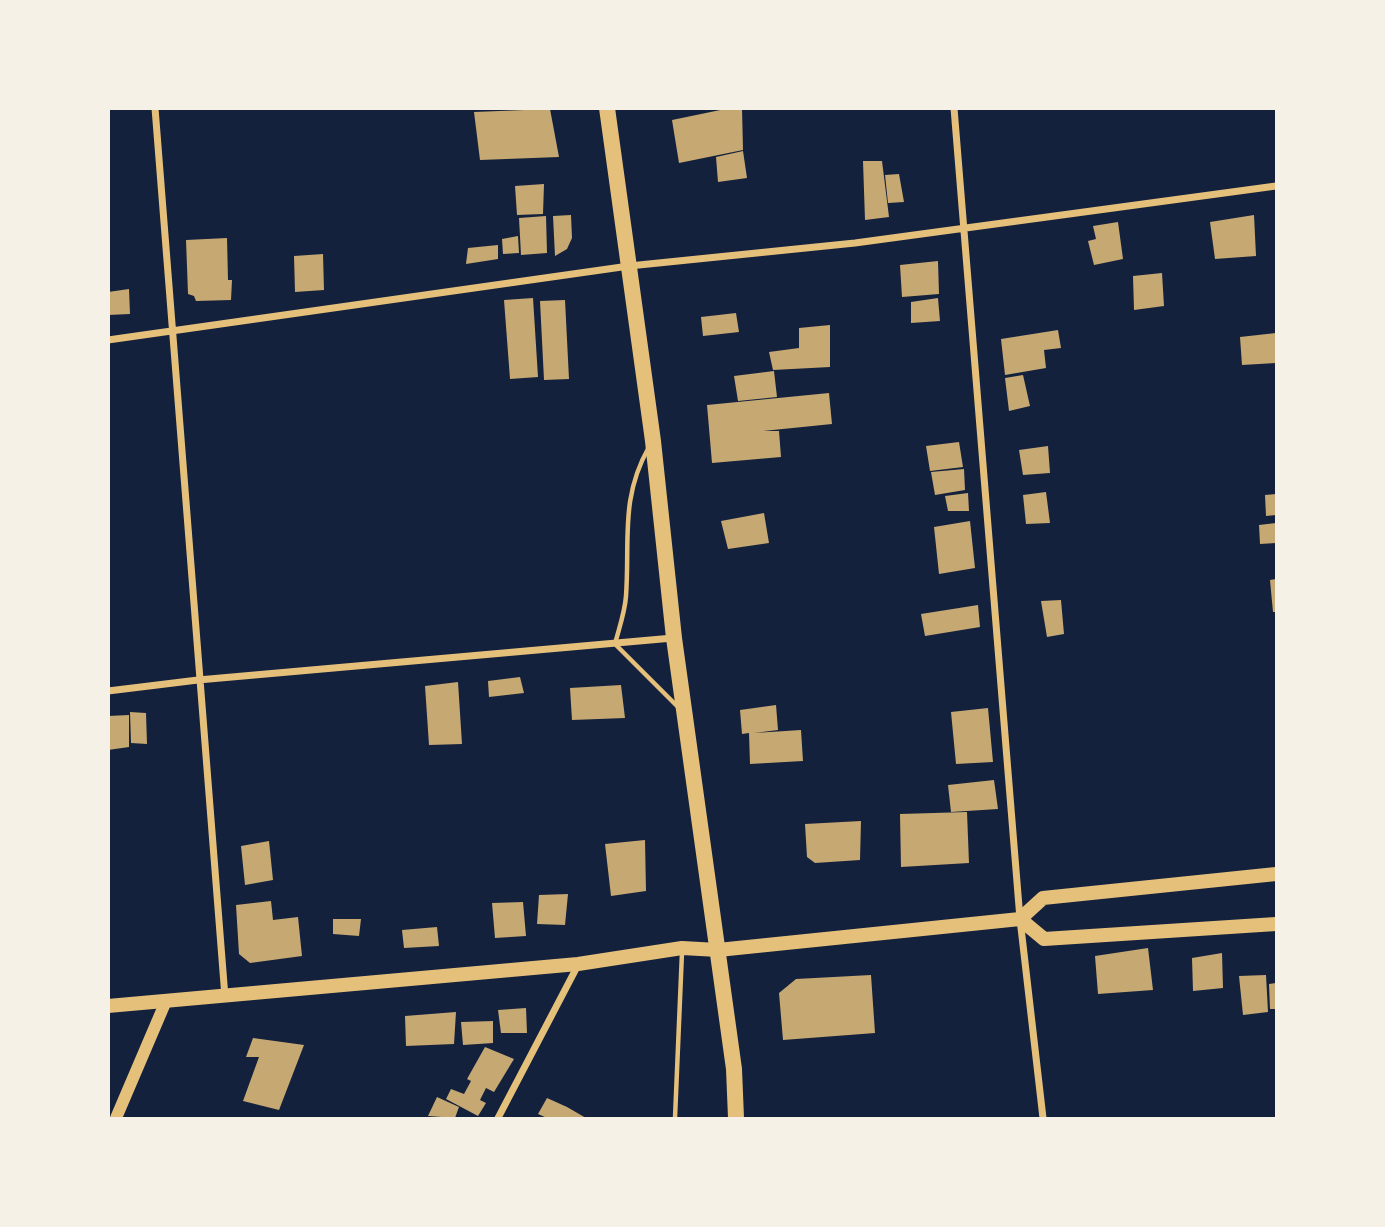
<!DOCTYPE html>
<html>
<head>
<meta charset="utf-8">
<style>
	body { margin:0 }
	#map { position:relative; width:1385px; height:1227px; overflow:hidden; background:#14213d; font-family:"Fira Sans",sans-serif }
	canvas { display:block }
	.frame { position:absolute; inset:0; border:110px solid #f6f1e7; pointer-events:none }
</style>
</head>
<body>
<div id="map">
<canvas width="1385" height="1227"></canvas>
<div class="frame"></div>
</div>
<script>
const c = document.querySelector('canvas').getContext('2d');
c.lineJoin = 'round';
function paint(path, color) {
  c.fillStyle = color;
  c.fill(path, 'evenodd');
}
function trace(path, color, width, dash) {
  c.strokeStyle = color;
  c.lineWidth = width;
  c.lineCap = dash ? 'butt' : 'round';
  c.setLineDash(dash || []);
  c.stroke(path);
}
const building = new Path2D(`
	M 730,108 L 742,108 L 743,150 L 679,163 L 672,120 Z
	M 550,109 L 559,157 L 480,160 L 474,112 Z
	M 743,151 L 747,178 L 718,182 L 716,157 Z
	M 863,161 L 882,161 L 889,217 L 865,220 Z
	M 899,174 L 904,202 L 888,203 L 885,175 Z
	M 544,184 L 543,214 L 517,215 L 515,186 Z
	M 571,215 L 572,238 L 567,249 L 555,256 L 553,216 Z
	M 1254,215 L 1256,256 L 1215,259 L 1210,222 Z
	M 546,216 L 547,253 L 521,255 L 519,218 Z
	M 1118,222 L 1123,259 L 1094,265 L 1088,241 L 1096,239 L 1093,226 Z
	M 518,236 L 519,253 L 503,254 L 502,239 Z
	M 227,238 L 228,280 L 232,280 L 231,300 L 196,301 L 194,296 L 188,294 L 186,240 Z
	M 498,245 L 498,259 L 466,264 L 468,248 Z
	M 323,254 L 324,290 L 295,292 L 294,256 Z
	M 938,261 L 939,294 L 902,297 L 900,265 Z
	M 1162,273 L 1164,306 L 1134,310 L 1133,276 Z
	M 129,289 L 130,314 L 108,315 L 108,292 Z
	M 533,298 L 538,377 L 510,379 L 504,300 Z
	M 938,298 L 940,321 L 911,323 L 911,302 Z
	M 565,300 L 569,379 L 544,380 L 540,301 Z
	M 736,313 L 739,332 L 703,336 L 701,317 Z
	M 830,325 L 830,367 L 773,370 L 769,352 L 799,348 L 799,328 Z
	M 1058,330 L 1061,348 L 1044,350 L 1046,368 L 1005,375 L 1001,339 Z
	M 1276,333 L 1276,363 L 1242,365 L 1240,337 Z
	M 774,371 L 777,397 L 738,401 L 734,376 Z
	M 1023,375 L 1030,406 L 1009,411 L 1005,378 Z
	M 829,393 L 832,424 L 763,431 L 779,431 L 781,457 L 712,463 L 707,405 Z
	M 959,442 L 963,467 L 930,471 L 926,446 Z
	M 1048,446 L 1050,473 L 1023,475 L 1019,450 Z
	M 964,469 L 965,490 L 935,495 L 931,472 Z
	M 1046,492 L 1050,523 L 1026,524 L 1023,495 Z
	M 968,493 L 969,511 L 948,511 L 945,496 Z
	M 1276,494 L 1276,515 L 1266,516 L 1265,495 Z
	M 764,513 L 769,543 L 728,549 L 721,521 Z
	M 970,521 L 975,568 L 939,574 L 934,527 Z
	M 1276,523 L 1276,543 L 1260,544 L 1259,525 Z
	M 1276,579 L 1276,612 L 1273,612 L 1270,580 Z
	M 1061,600 L 1064,634 L 1047,637 L 1041,601 Z
	M 978,605 L 980,627 L 925,636 L 921,614 Z
	M 520,677 L 524,693 L 489,697 L 488,681 Z
	M 458,682 L 462,744 L 429,745 L 425,686 Z
	M 621,685 L 625,718 L 572,720 L 570,688 Z
	M 776,705 L 778,730 L 754,733 L 801,730 L 803,761 L 750,764 L 749,733 L 742,734 L 740,710 Z
	M 988,708 L 993,762 L 956,764 L 951,712 Z
	M 130,712 L 146,713 L 147,744 L 131,743 Z
	M 129,715 L 129,747 L 108,750 L 108,716 Z
	M 994,780 L 998,809 L 951,812 L 948,785 Z
	M 967,812 L 969,863 L 901,867 L 900,814 Z
	M 861,821 L 860,860 L 815,863 L 807,857 L 805,824 Z
	M 645,840 L 646,891 L 611,896 L 605,844 Z
	M 269,841 L 273,880 L 245,885 L 241,846 Z
	M 568,894 L 565,925 L 537,924 L 539,895 Z
	M 271,901 L 273,920 L 298,917 L 302,956 L 250,963 L 239,954 L 236,905 Z
	M 523,902 L 526,936 L 495,938 L 492,903 Z
	M 333,919 L 361,919 L 359,936 L 333,934 Z
	M 437,927 L 439,946 L 404,948 L 402,930 Z
	M 1148,948 L 1153,990 L 1098,994 L 1095,956 Z
	M 1222,953 L 1223,988 L 1193,991 L 1192,958 Z
	M 871,975 L 875,1033 L 783,1040 L 779,993 L 796,979 Z
	M 1266,975 L 1268,1012 L 1243,1015 L 1239,976 Z
	M 1276,983 L 1276,1009 L 1270,1009 L 1269,984 Z
	M 526,1008 L 527,1033 L 501,1033 L 498,1010 Z
	M 456,1012 L 454,1044 L 406,1046 L 405,1016 Z
	M 493,1021 L 493,1043 L 463,1045 L 461,1022 Z
	M 253,1038 L 304,1045 L 279,1110 L 243,1101 L 259,1057 L 246,1057 Z
	M 485,1047 L 514,1059 L 494,1092 L 486,1088 L 480,1100 L 486,1103 L 478,1116 L 446,1099 L 451,1089 L 464,1094 L 471,1081 L 467,1079 Z
	M 437,1097 L 459,1107 L 455,1118 L 428,1116 Z
	M 547,1098 L 567,1107 L 586,1118 L 547,1118 L 538,1114 Z`);
const service = new Path2D(`
	M 649,447 C 620,498 630,540 626,596 C 625,612 619,628 615,644 L 679,708
	M 675,1118 L 682,952`);
const minor = new Path2D(`
	M 155,108 L 225,997
	M 954,108 L 1020,919 L 1043,1118
	M 108,340 L 629,266 L 855,243 L 1276,186
	M 108,691 L 198,680 L 673,638
	M 498,1118 L 578,965`);
const tertiary = new Path2D(`
	M 116,1118 L 166,1001`);
const secondary = new Path2D(`
	M 1020,919 L 1044,939 L 1276,924
	M 108,1006 L 578,964 L 682,948 L 718,950 L 1020,919 L 1043,898 L 1276,874`);
const trunk = new Path2D(`
	M 607,108 L 653,441 L 674,638 L 734,1069 L 736,1118`);
paint(building, '#c6a872');
trace(service, '#e5c07b', 4.5);
trace(minor, '#e5c07b', 7);
trace(tertiary, '#e5c07b', 12);
trace(secondary, '#e5c07b', 14);
trace(trunk, '#e5c07b', 16);
</script>
</body>
</html>
